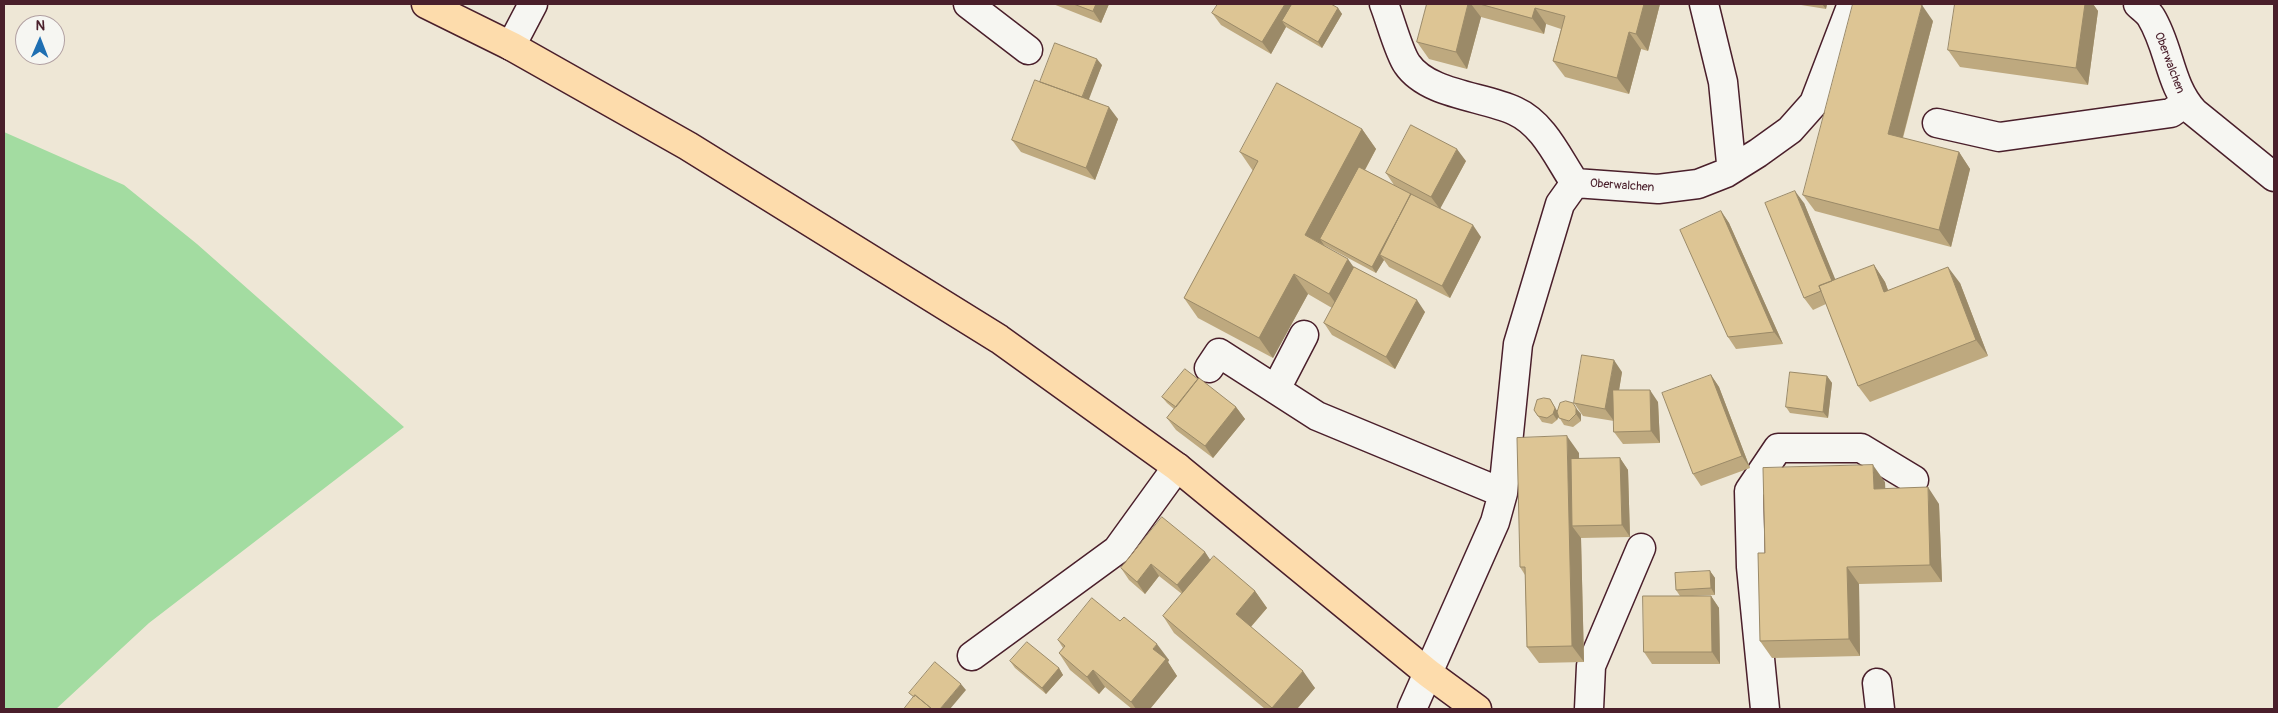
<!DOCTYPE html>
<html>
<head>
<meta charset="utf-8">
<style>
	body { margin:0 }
	#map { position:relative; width:2278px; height:713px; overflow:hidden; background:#eee7d6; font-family:Pangolin,sans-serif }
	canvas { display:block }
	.frame { position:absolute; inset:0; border:5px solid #4a1f2b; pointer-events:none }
	.north { position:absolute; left:15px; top:15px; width:50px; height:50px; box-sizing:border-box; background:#f6f6f2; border:1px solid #b1a0a2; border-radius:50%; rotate:1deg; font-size:14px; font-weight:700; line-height:20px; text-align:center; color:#4a1f2b }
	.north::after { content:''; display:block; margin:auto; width:18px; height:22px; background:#1f6fb2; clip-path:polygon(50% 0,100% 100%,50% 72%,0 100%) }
</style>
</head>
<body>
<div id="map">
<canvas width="2278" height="713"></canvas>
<div class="frame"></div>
<div class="north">N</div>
</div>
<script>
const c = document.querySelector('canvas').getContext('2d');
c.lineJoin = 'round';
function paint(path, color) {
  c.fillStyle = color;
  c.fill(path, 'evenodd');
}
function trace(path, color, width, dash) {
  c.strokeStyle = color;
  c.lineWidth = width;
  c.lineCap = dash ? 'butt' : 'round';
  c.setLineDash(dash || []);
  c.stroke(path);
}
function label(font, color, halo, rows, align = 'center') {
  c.font = font + ' Pangolin,sans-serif';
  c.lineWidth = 4;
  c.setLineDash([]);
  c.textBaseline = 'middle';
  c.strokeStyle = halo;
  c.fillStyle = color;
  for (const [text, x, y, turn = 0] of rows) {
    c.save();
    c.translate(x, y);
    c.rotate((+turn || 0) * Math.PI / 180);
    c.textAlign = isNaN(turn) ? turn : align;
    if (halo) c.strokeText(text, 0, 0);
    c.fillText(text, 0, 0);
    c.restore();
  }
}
const green = new Path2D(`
	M 4,132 L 124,185 L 197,244 L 404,427 L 149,623 L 56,709 L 4,709 Z`);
const minor = new Path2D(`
	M 968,4 L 1028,50
	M 1384,4 C 1390,19 1399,53 1407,64 C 1428,95 1483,96 1515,111 C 1544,124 1558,158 1575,183 L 1658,189 L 1698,184 L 1726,173 L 1758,153 L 1790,130 L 1814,103 L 1852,4
	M 1704,4 L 1723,82 L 1731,163 L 1734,168
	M 2138,4 C 2142,8 2148,12 2151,17 C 2170,48 2169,85 2194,112 L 2274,177
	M 511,46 L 533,4
	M 1937,123 L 1999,137 L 2171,113 L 2185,103
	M 1209,368 L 1219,353 L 1317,416 L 1503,493
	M 1276,389 L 1304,335
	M 972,656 L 1117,550 L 1177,467
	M 1877,683 L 1880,709
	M 1412,709 L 1495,522 L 1503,493 L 1518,344 L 1560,204 L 1575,183
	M 1589,709 L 1591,666 L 1641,548
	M 1765,709 L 1751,567 L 1749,491 L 1778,448 L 1861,448 L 1914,480`);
const major = new Path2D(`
	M 426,4 L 511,46 L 688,146 L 999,339 L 1177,467 L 1428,673 L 1477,709`);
const wall = new Path2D(`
	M 1053,4 L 1109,4 L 1101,23 Z
	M 1427,4 L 1660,4 L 1648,51 L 1641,49 L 1629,94 L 1565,77 L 1553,61 L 1561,29 L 1546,24 L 1544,34 L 1481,17 L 1467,69 L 1429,59 L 1417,42 Z
	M 1795,4 L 1827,4 L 1826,9 Z
	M 2085,4 L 2093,4 L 2098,11 L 2088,85 L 1960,67 L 1948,50 Z
	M 1338,8 L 1342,14 L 1322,48 L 1286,27 L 1271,54 L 1221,25 L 1212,13 Z
	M 1933,21 L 1903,138 L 1959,152 L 1970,169 L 1951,247 L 1815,211 L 1803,195 Z
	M 1102,65 L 1088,99 L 1118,119 L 1095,180 L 1021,152 L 1012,140 L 1040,82 Z
	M 1362,129 L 1376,149 L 1365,170 L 1411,194 L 1394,185 L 1386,173 L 1466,161 L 1440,208 L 1481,237 L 1450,298 L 1389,267 L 1384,260 L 1376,273 L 1324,245 L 1354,267 L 1425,312 L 1395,369 L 1332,335 L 1324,323 L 1332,308 L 1308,294 L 1273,358 L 1198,318 L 1184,298 L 1253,171 L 1240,152 Z
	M 1804,203 L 1835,280 L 1874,265 L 1885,282 L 1888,290 L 1960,283 L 1988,356 L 1870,402 L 1858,386 L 1826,304 L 1813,310 L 1804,298 Z
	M 1721,211 L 1729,223 L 1783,344 L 1736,349 L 1728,337 Z
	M 1622,372 L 1619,390 L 1658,402 L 1660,443 L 1623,444 L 1614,432 L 1614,421 L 1583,416 L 1574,403 Z
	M 1711,375 L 1719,387 L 1750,468 L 1701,486 L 1693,474 Z
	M 1827,376 L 1832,383 L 1828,418 L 1790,413 L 1786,407 Z
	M 1198,379 L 1236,407 L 1245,419 L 1213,458 L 1176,430 L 1167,418 L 1174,409 L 1167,403 L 1162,397 Z
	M 1534,410 L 1557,410 L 1581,414 L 1581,421 L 1573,427 L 1564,425 L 1559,417 L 1557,420 L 1552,424 L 1542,422 Z
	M 1579,453 L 1579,459 L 1620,458 L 1628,470 L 1630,537 L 1581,538 L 1584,662 L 1539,663 L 1527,647 L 1525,575 L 1520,567 Z
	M 1885,482 L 1885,489 L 1939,504 L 1942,582 L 1859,584 L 1860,656 L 1772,658 L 1760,641 L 1765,553 Z
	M 1205,552 L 1210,560 L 1255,591 L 1267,608 L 1251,627 L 1315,688 L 1297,709 L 1265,709 L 1174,633 L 1163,616 L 1182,594 L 1159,576 L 1145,594 L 1129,580 L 1121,568 Z
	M 1710,571 L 1715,578 L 1715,595 L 1693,596 L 1711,596 L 1719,608 L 1720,664 L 1652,664 L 1644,652 L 1680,596 L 1676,590 Z
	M 1120,621 L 1169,660 L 1168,662 L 1177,676 L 1150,709 L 1132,709 L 1105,687 L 1099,694 L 1070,670 L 1059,653 L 1063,648 L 1058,640 Z
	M 1010,661 L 1059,668 L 1063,675 L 1046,694 L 1015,668 Z`);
const shadedWall = new Path2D(`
	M 1096,4 L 1109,4 L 1101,23 L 1093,11 Z
	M 1285,4 L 1300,4 L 1282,21 L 1286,27 L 1271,54 L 1262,42 Z
	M 1468,4 L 1471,4 L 1481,17 L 1467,69 L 1456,52 Z
	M 1644,4 L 1660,4 L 1648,51 L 1636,34 Z
	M 1822,4 L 1827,4 L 1826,9 Z
	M 2085,4 L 2093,4 L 2098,11 L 2088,85 L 2076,68 Z
	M 1922,5 L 1933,21 L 1899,151 L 1888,134 Z
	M 1338,8 L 1342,14 L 1322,48 L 1318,42 Z
	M 1535,8 L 1546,24 L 1544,34 L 1532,18 Z
	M 1629,32 L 1641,49 L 1629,94 L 1617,78 Z
	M 1097,59 L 1102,65 L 1086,107 L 1081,101 Z
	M 1109,107 L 1118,119 L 1095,180 L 1086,168 Z
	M 1362,129 L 1376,149 L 1326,242 L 1320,239 L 1324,245 L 1305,235 Z
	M 1457,149 L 1466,161 L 1440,209 L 1431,197 Z
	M 1959,152 L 1970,169 L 1951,247 L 1939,230 Z
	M 1795,191 L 1804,203 L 1843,298 L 1834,286 Z
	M 1411,194 L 1380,255 L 1384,260 L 1376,273 L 1372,267 Z
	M 1721,211 L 1729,223 L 1783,344 L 1774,332 Z
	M 1473,225 L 1481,237 L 1450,298 L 1442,286 Z
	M 1348,259 L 1362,279 L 1343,314 L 1329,294 Z
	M 1874,265 L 1885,282 L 1895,309 L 1884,292 Z
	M 1948,267 L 1960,283 L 1988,356 L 1976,340 Z
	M 1294,274 L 1308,294 L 1273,358 L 1259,338 Z
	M 1417,300 L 1425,312 L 1395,369 L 1386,357 Z
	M 1614,360 L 1622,372 L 1614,421 L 1605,409 Z
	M 1711,375 L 1719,387 L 1750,468 L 1742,456 Z
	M 1827,376 L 1832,383 L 1828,418 L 1823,412 Z
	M 1650,390 L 1658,402 L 1660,443 L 1651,431 Z
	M 1550,399 L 1559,414 L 1557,420 L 1553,414 Z
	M 1236,407 L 1245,419 L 1213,458 L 1205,446 Z
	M 1576,408 L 1581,414 L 1581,421 L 1576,414 Z
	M 1567,436 L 1579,453 L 1580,526 L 1572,526 L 1581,538 L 1584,662 L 1572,646 Z
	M 1620,458 L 1628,470 L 1630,537 L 1622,525 Z
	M 1873,465 L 1885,482 L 1886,505 L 1874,489 Z
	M 1928,487 L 1939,504 L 1942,582 L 1930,565 Z
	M 1205,552 L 1213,564 L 1186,597 L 1177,585 Z
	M 1151,564 L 1159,576 L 1145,594 L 1137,582 Z
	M 1847,567 L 1859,584 L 1860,656 L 1849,639 Z
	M 1710,571 L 1715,578 L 1715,595 L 1711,588 Z
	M 1255,591 L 1267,608 L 1247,631 L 1236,614 Z
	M 1711,596 L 1719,608 L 1720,664 L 1712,652 Z
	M 1157,644 L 1169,660 L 1168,662 L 1177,676 L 1150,709 L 1136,709 L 1131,702 L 1153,649 Z
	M 1059,668 L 1063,675 L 1046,694 L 1042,688 Z
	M 1093,670 L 1105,687 L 1099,694 L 1087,677 Z
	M 1303,671 L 1315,688 L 1297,709 L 1273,709 L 1272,708 Z
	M 961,684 L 966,690 L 950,709 L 940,709 Z`);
const building = new Path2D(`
	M 1074,4 L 1096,4 L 1093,11 Z
	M 1218,4 L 1285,4 L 1262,42 L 1212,13 Z
	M 1292,4 L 1331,4 L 1338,8 L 1318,42 L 1282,21 Z
	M 1427,4 L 1468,4 L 1456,52 L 1417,42 Z
	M 1480,4 L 1644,4 L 1636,34 L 1629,32 L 1617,78 L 1553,61 L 1565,16 L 1535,8 L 1532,18 Z
	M 1853,4 L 1918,4 L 1922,5 L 1888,134 L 1959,152 L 1939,230 L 1803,195 Z
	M 1955,4 L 2085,4 L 2076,68 L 1948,50 Z
	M 1055,43 L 1097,59 L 1082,97 L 1040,82 Z
	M 1035,80 L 1109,107 L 1086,168 L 1012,140 Z
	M 1277,83 L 1362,129 L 1305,235 L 1348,259 L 1329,294 L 1294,274 L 1259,338 L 1184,298 L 1258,161 L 1240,152 Z
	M 1411,125 L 1457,149 L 1431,197 L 1386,173 Z
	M 1359,167 L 1411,194 L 1372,267 L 1320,239 Z
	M 1795,191 L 1832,281 L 1819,286 L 1821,291 L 1804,298 L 1765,203 Z
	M 1411,194 L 1473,225 L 1442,286 L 1380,255 Z
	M 1721,211 L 1774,332 L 1728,337 L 1680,230 Z
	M 1874,265 L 1884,292 L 1948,267 L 1976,340 L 1858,386 L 1819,286 Z
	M 1354,267 L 1417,300 L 1386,357 L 1324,323 Z
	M 1582,355 L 1614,360 L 1605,409 L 1574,403 Z
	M 1185,369 L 1198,379 L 1176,407 L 1162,397 Z
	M 1790,372 L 1827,376 L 1823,412 L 1786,407 Z
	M 1711,375 L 1742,456 L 1693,474 L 1662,393 Z
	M 1199,378 L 1236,407 L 1205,446 L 1167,418 Z
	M 1613,390 L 1650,390 L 1651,431 L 1614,432 Z
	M 1544,398 L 1550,399 L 1555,408 L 1553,414 L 1547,418 L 1538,416 L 1534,410 L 1537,400 Z
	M 1566,401 L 1573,403 L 1576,408 L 1576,414 L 1569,421 L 1559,418 L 1557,412 L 1560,403 Z
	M 1567,436 L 1572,646 L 1527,647 L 1525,567 L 1520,567 L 1517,438 Z
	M 1620,458 L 1622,525 L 1572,526 L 1571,459 Z
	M 1873,465 L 1874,489 L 1928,487 L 1930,565 L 1847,567 L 1849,639 L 1760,641 L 1758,553 L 1765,553 L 1763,468 Z
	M 1162,517 L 1205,552 L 1177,585 L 1151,564 L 1137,582 L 1121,568 Z
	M 1214,556 L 1255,591 L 1236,614 L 1303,671 L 1272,708 L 1163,616 Z
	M 1710,571 L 1711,588 L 1676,590 L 1675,573 Z
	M 1643,596 L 1711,596 L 1712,652 L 1644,652 Z
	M 1092,598 L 1120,621 L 1124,617 L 1157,644 L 1153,649 L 1166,659 L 1131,702 L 1093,670 L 1087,677 L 1059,653 L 1065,646 L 1058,640 Z
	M 1027,642 L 1059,668 L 1042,688 L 1010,661 Z
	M 935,662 L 961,684 L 940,709 L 932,709 L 915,695 L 914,697 L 909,693 Z
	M 915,695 L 932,709 L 904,709 Z`);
const streetNames = [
	["Oberwalchen",2169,63,69],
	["Oberwalchen",1622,186,4]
];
paint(green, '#a3dca1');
trace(minor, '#4a1f2b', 31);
trace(major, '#4a1f2b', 31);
trace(minor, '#f6f6f2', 28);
trace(major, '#fddcac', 28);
paint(wall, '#bea97f');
paint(shadedWall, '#9b8a68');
paint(building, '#ddc594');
trace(building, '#9b8a68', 1);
label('12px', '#4a1f2b', '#f6f6f2', streetNames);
</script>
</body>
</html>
